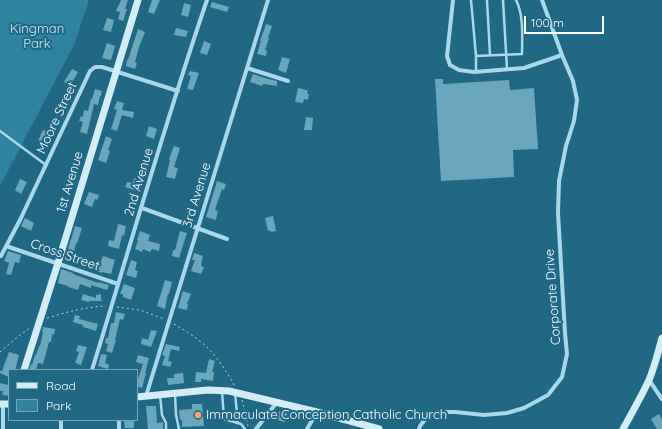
<!DOCTYPE html>
<html>
<head>
<meta charset="utf-8">
<style>
	body { margin:0 }
	#map { position:relative; width:662px; height:429px; overflow:hidden; background:#206884; font-family:Quicksand,sans-serif }
	canvas { display:block }
	.legend { position:absolute; left:8px; top:369px; width:130px; height:52px; box-sizing:border-box; background:#206884; border:1px solid #79a4b5; margin:0; padding:5px 7px; list-style:none; font-size:12px; color:#fff }
	.legend li { display:flex; align-items:center; gap:8px; height:20px }
	.legend b { width:20px; border:1px solid #79a4b5 }
	.scale { position:absolute; left:524px; top:16px; width:80px; height:18px; box-sizing:border-box; border:2px solid #fff; border-top:0; padding-left:5px; font-size:12px; line-height:14px; white-space:nowrap; color:#fff; -webkit-text-stroke:3px #206884; paint-order:stroke }
</style>
</head>
<body>
<div id="map">
<canvas width="662" height="429"></canvas>
<ul class="legend">
<li><b style="height:5px;background:#d3edf7"></b>Road</li>
<li><b style="height:11px;background:#3082a1"></b>Park</li>
</ul>
<div class="scale">100 m</div>
</div>
<script>
const c = document.querySelector('canvas').getContext('2d');
c.lineJoin = 'round';
function paint(path, color) {
  c.fillStyle = color;
  c.fill(path, 'evenodd');
}
function trace(path, color, width, dash) {
  c.strokeStyle = color;
  c.lineWidth = width;
  c.lineCap = dash ? 'butt' : 'round';
  c.setLineDash(dash || []);
  c.stroke(path);
}
function label(font, color, halo, rows, align = 'center') {
  c.font = font + ' Quicksand,sans-serif';
  c.lineWidth = 4;
  c.setLineDash([]);
  c.textBaseline = 'middle';
  c.strokeStyle = halo;
  c.fillStyle = color;
  for (const [text, x, y, turn = 0] of rows) {
    c.save();
    c.translate(x, y);
    c.rotate((+turn || 0) * Math.PI / 180);
    c.textAlign = isNaN(turn) ? turn : align;
    if (halo) c.strokeText(text, 0, 0);
    c.fillText(text, 0, 0);
    c.restore();
  }
}
const green = new Path2D(`
	M 0,0 L 89,0 L 74,45 L 0,186 Z`);
const building = new Path2D(`
	M 121,0 L 128,0 L 125,9 L 127,9 L 123,21 L 118,19 L 120,12 L 116,11 Z
	M 152,0 L 160,0 L 154,14 L 148,12 Z
	M 212,2 L 229,7 L 227,12 L 210,7 Z
	M 184,3 L 191,5 L 188,17 L 181,15 Z
	M 107,18 L 114,20 L 111,32 L 103,30 Z
	M 266,24 L 272,26 L 268,38 L 269,38 L 265,50 L 267,50 L 266,56 L 257,54 L 261,41 L 260,41 Z
	M 176,28 L 188,31 L 186,37 L 174,35 Z
	M 138,29 L 145,32 L 139,47 L 135,62 L 137,63 L 135,69 L 126,66 L 127,60 L 128,60 Z
	M 204,41 L 211,44 L 207,55 L 200,53 Z
	M 107,43 L 115,46 L 111,60 L 102,58 Z
	M 282,57 L 290,59 L 286,73 L 278,70 Z
	M 72,69 L 78,72 L 70,86 L 64,82 Z
	M 190,71 L 199,73 L 193,90 L 187,89 L 191,76 L 188,75 Z
	M 253,74 L 268,79 L 277,81 L 277,86 L 263,84 L 262,86 L 250,82 Z
	M 435,79 L 443,79 L 443,84 L 509,80 L 510,90 L 534,88 L 538,149 L 513,150 L 514,177 L 441,181 Z
	M 298,88 L 306,90 L 308,91 L 307,94 L 309,94 L 308,100 L 304,99 L 303,103 L 295,102 Z
	M 95,89 L 102,91 L 101,96 L 100,96 L 98,105 L 94,104 L 87,134 L 80,132 L 83,122 L 79,121 L 81,116 L 83,117 L 84,110 L 88,111 L 91,99 L 92,99 Z
	M 117,101 L 124,103 L 122,110 L 134,112 L 133,118 L 122,115 L 117,131 L 111,129 L 117,110 L 114,109 Z
	M 306,117 L 313,118 L 312,130 L 304,130 Z
	M 149,126 L 157,129 L 154,139 L 146,136 Z
	M 43,130 L 50,133 L 45,144 L 38,141 Z
	M 106,136 L 112,139 L 108,150 L 110,151 L 106,163 L 98,160 Z
	M 174,146 L 180,148 L 174,167 L 178,168 L 175,179 L 166,177 L 170,160 L 169,159 Z
	M 134,178 L 140,180 L 137,191 L 125,187 L 127,182 L 133,183 Z
	M 20,179 L 27,182 L 21,194 L 15,190 Z
	M 217,181 L 226,184 L 224,190 L 222,189 L 215,210 L 218,211 L 216,220 L 206,217 Z
	M 89,192 L 99,195 L 97,200 L 95,199 L 92,207 L 84,204 Z
	M 273,216 L 276,231 L 271,232 L 270,230 L 268,231 L 265,218 Z
	M 25,218 L 34,223 L 31,231 L 21,226 Z
	M 118,224 L 126,226 L 124,236 L 122,235 L 119,249 L 108,246 L 109,240 L 114,241 Z
	M 75,226 L 82,228 L 77,244 L 76,243 L 73,256 L 76,257 L 74,262 L 65,259 Z
	M 140,231 L 150,235 L 148,241 L 160,244 L 159,251 L 152,249 L 150,252 L 143,249 L 142,252 L 135,249 L 138,241 L 137,240 Z
	M 180,231 L 187,233 L 179,258 L 172,256 L 173,250 L 175,250 Z
	M 8,251 L 21,255 L 19,263 L 15,262 L 11,275 L 6,274 L 9,263 L 4,261 Z
	M 194,253 L 203,256 L 201,266 L 204,267 L 201,274 L 191,271 L 195,260 L 192,260 Z
	M 103,256 L 115,260 L 111,274 L 102,272 L 102,273 L 96,271 L 96,270 L 83,265 L 85,260 L 100,265 Z
	M 131,260 L 137,262 L 135,270 L 138,271 L 136,278 L 126,275 Z
	M 61,269 L 73,273 L 73,274 L 98,283 L 98,282 L 109,285 L 107,290 L 91,285 L 91,288 L 80,284 L 78,290 L 68,287 L 68,286 L 58,283 Z
	M 165,280 L 172,282 L 169,294 L 168,294 L 165,309 L 157,306 Z
	M 124,284 L 135,288 L 131,300 L 123,297 L 123,294 L 120,294 Z
	M 183,291 L 191,294 L 187,304 L 188,304 L 187,310 L 178,308 Z
	M 83,294 L 96,298 L 96,295 L 101,294 L 101,300 L 103,300 L 102,301 L 89,301 L 89,302 L 81,300 Z
	M 116,312 L 125,314 L 123,320 L 120,319 L 115,340 L 116,340 L 112,353 L 106,351 L 108,344 L 105,343 L 106,338 L 108,338 L 111,323 L 114,323 Z
	M 75,315 L 80,316 L 79,319 L 98,324 L 96,331 L 83,327 L 83,325 L 73,322 Z
	M 43,327 L 55,329 L 54,335 L 52,334 L 51,342 L 49,342 L 43,364 L 38,363 L 36,370 L 29,370 L 31,364 L 32,365 L 35,355 L 36,355 L 39,346 L 40,346 L 43,332 L 42,332 Z
	M 151,330 L 157,331 L 151,347 L 141,344 L 142,338 L 148,340 Z
	M 166,344 L 180,347 L 179,351 L 171,349 L 168,361 L 172,362 L 170,367 L 162,365 L 165,356 L 162,355 Z
	M 78,345 L 87,347 L 81,365 L 75,363 L 79,352 L 76,351 Z
	M 9,352 L 19,355 L 15,370 L 9,370 L 9,377 L 0,373 L 0,371 L 2,371 Z
	M 101,354 L 107,355 L 105,363 L 109,365 L 108,369 L 98,366 Z
	M 138,355 L 149,358 L 145,373 L 146,373 L 142,388 L 137,386 L 137,382 L 143,364 L 136,362 Z
	M 209,359 L 215,361 L 212,372 L 214,372 L 213,381 L 201,379 L 201,382 L 195,382 L 196,372 L 206,373 Z
	M 183,373 L 184,383 L 168,385 L 167,378 L 174,378 L 174,374 Z
	M 0,383 L 9,385 L 9,396 L 2,395 L 3,391 L 0,391 Z
	M 192,404 L 202,404 L 204,426 L 182,427 L 182,420 L 180,420 L 179,410 L 192,409 Z
	M 146,406 L 156,406 L 157,423 L 163,422 L 163,429 L 148,429 Z
	M 279,411 L 287,413 L 285,422 L 277,420 Z
	M 659,414 L 662,419 L 662,429 L 657,429 L 651,419 Z
	M 124,420 L 134,420 L 134,428 L 125,428 Z`);
const path = new Path2D(`
	M 117,307 L 140,310 L 164,319
	M 47,318 C 67,312 85,307 106,306
	M 174,324 C 191,334 207,344 218,360 C 223,367 228,374 232,381 L 234,385
	M 0,352 L 20,335 L 30,328
	M 242,400 L 248,426`);
const lane = new Path2D(`
	M 471,0 L 476,56 L 522,54 C 522,36 524,16 516,0
	M 487,0 L 490,55
	M 503,0 L 507,69
	M 476,56 L 476,72
	M 0,131 L 46,165
	M 222,391 L 224,419 L 241,424 L 245,429
	M 235,393 L 238,423
	M 175,394 L 176,415 L 179,429
	M 160,395 L 162,415 L 166,423 L 166,429`);
const street = new Path2D(`
	M 453,0 L 447,56 L 450,65 L 459,70 L 474,72 L 524,68 L 562,55
	M 247,68 L 288,81
	M 142,208 L 227,239
	M 6,246 L 118,284
	M 1,256 L 20,220 L 90,71 L 95,67 L 102,67 L 178,91
	M 92,370 C 130,247 165,122 207,0
	M 649,380 L 662,399
	M 146,396 L 268,0
	M 3,404 L 3,429
	M 61,420 L 61,429
	M 119,420 L 119,429
	M 256,429 L 277,402
	M 307,429 L 317,412
	M 419,429 L 420,426 L 427,417 L 438,412 L 455,412 L 484,415 L 507,413 L 524,408 L 548,395 L 562,377 L 567,354 L 565,333 L 558,213 L 559,181 L 566,146 L 574,121 L 577,100 L 573,81 L 562,55 L 542,0`);
const secondary = new Path2D(`
	M 24,370 L 58,263 L 138,0
	M 137,397 L 208,390 L 229,391 L 317,412 L 379,429
	M 0,404 L 9,404
	M 623,429 C 632,413 641,397 649,380 C 655,366 658,352 662,338`);
const markers = [
	[198,415,4,"#f7a569"]
];
const parkNames = [
	["Kingman",37,29],
	["Park",37,44]
];
const streetNames = [
	["Moore Street",57,118,-65],
	["1st Avenue",70,182,-73],
	["2nd Avenue",139,182,-73],
	["3rd Avenue",197,195,-73],
	["Cross Street",65,255,19],
	["Corporate Drive",553,297,-94]
];
const poiNames = [
	["Immaculate Conception Catholic Church",206,415]
];
paint(green, '#3082a1');
paint(building, '#6aa6bc');
trace(path, '#a8d8e9', 1, [2, 3]);
trace(lane, '#a8d8e9', 2.5);
trace(street, '#a8d8e9', 4);
trace(secondary, '#d3edf7', 7);
for (const [x, y, r, color] of markers) {
  const dot = new Path2D();
  dot.arc(x, y, r, 0, 2 * Math.PI);
  c.fillStyle = color;
  c.fill(dot);
  trace(dot, '#206884', 1.5);
}
label('13px', '#ccecf7', '#206884', parkNames);
label('13px', '#fff', '#206884', streetNames);
label('13px', '#fff', '#206884', poiNames, 'left');
</script>
</body>
</html>
